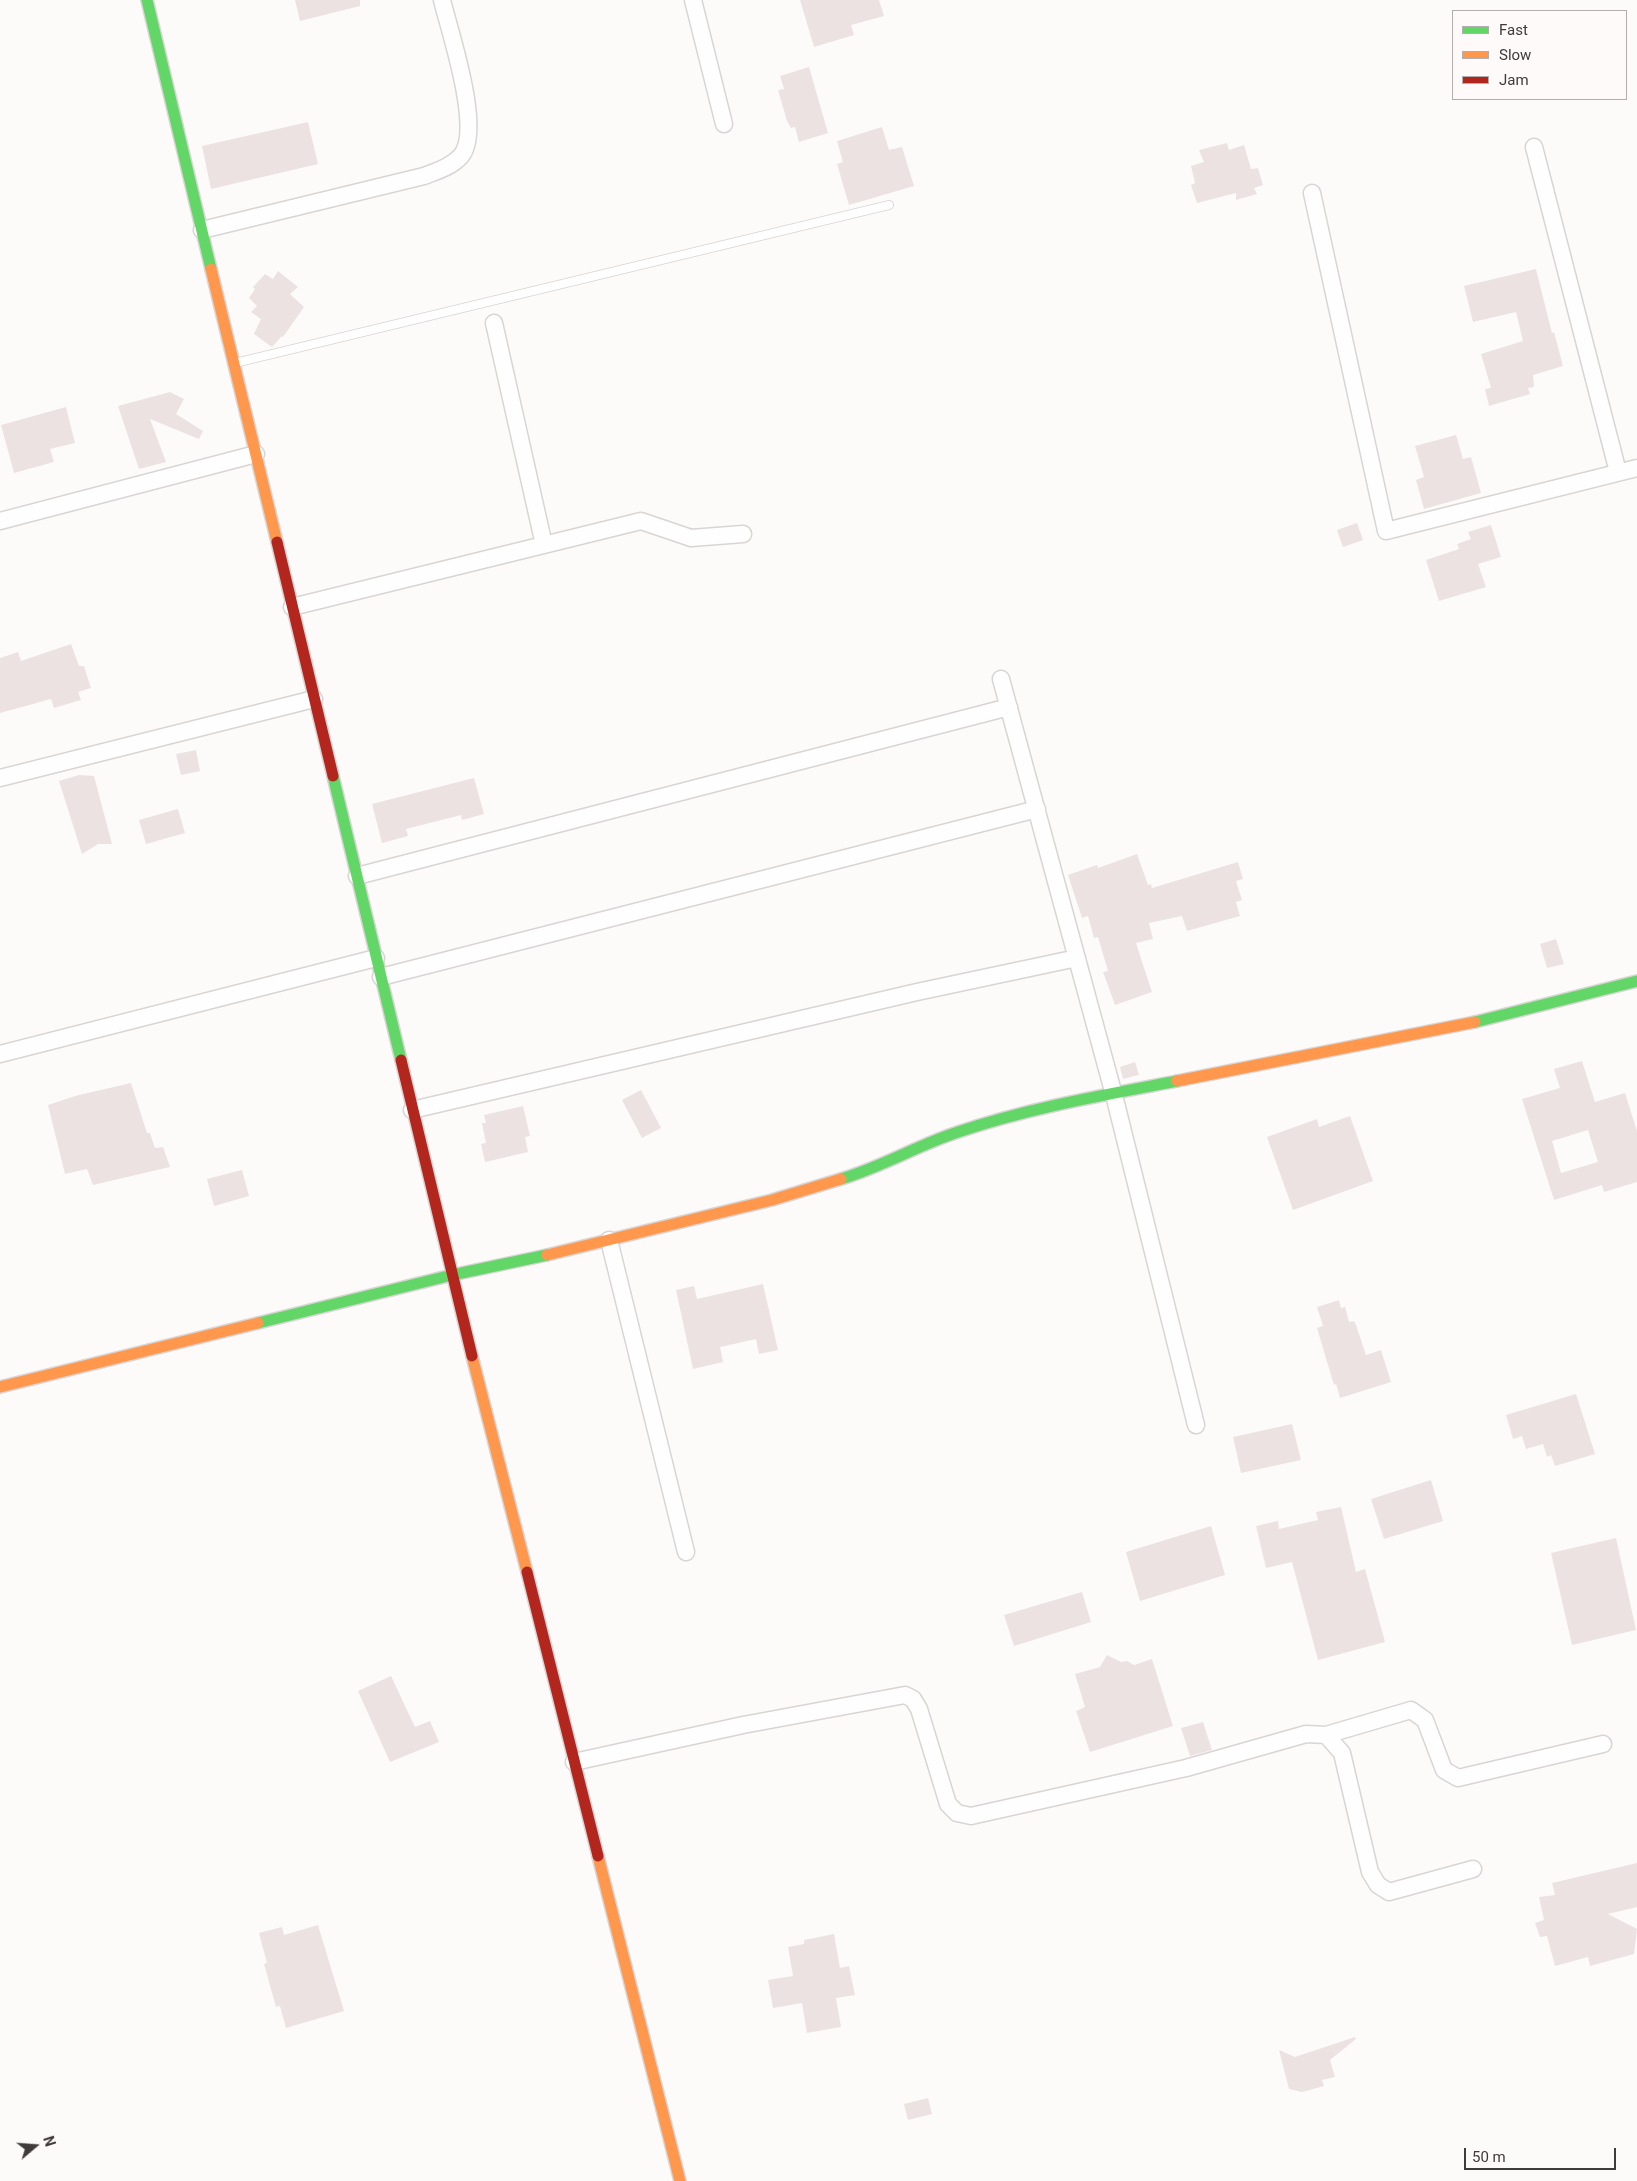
<!DOCTYPE html>
<html>
<head>
<meta charset="utf-8">
<style>
	body { margin:0 }
	#map { position:relative; width:1637px; height:2181px; overflow:hidden; background:#fdfbfa; font-family:Roboto,sans-serif }
	canvas { display:block }
	.legend { position:absolute; left:1452px; top:10px; width:175px; height:90px; box-sizing:border-box; background:#fefaf9; border:1px solid #b2aead; margin:0; padding:6px 9px; list-style:none; font-size:15px; color:#3f3b3a }
	.legend li { display:flex; align-items:center; gap:10px; height:25px }
	.legend b { width:25px; border:1px solid #b2aead }
	.north { position:absolute; left:10px; top:2121px; width:50px; height:50px; -webkit-text-stroke:4px #fefaf9; paint-order:stroke; rotate:72deg; font-size:14px; font-weight:700; line-height:20px; text-align:center; color:#3f3b3a }
	.north::after { content:''; display:block; margin:auto; width:18px; height:22px; background:#3f3b3a; clip-path:polygon(50% 0,100% 100%,50% 72%,0 100%) }
	.scale { position:absolute; left:1464px; top:2148px; width:152px; height:22px; box-sizing:border-box; border:2px solid #3f3b3a; border-top:0; padding-left:6px; font-size:15px; line-height:18px; white-space:nowrap; color:#3f3b3a; -webkit-text-stroke:4px #fefaf9; paint-order:stroke }
</style>
</head>
<body>
<div id="map">
<canvas width="1637" height="2181"></canvas>
<ul class="legend">
<li><b style="height:6px;background:#63d668"></b>Fast</li>
<li><b style="height:6px;background:#ff974d"></b>Slow</li>
<li><b style="height:6px;background:#b3261e"></b>Jam</li>
</ul>
<div class="north">N</div>
<div class="scale">50 m</div>
</div>
<script>
const c = document.querySelector('canvas').getContext('2d');
c.lineJoin = 'round';
function paint(path, color) {
  c.fillStyle = color;
  c.fill(path, 'evenodd');
}
function trace(path, color, width, dash) {
  c.strokeStyle = color;
  c.lineWidth = width;
  c.lineCap = dash ? 'butt' : 'round';
  c.setLineDash(dash || []);
  c.stroke(path);
}
const building = new Path2D(`
	M 295,0 L 360,0 L 360,6 L 300,21 Z
	M 800,0 L 879,0 L 884,16 L 851,25 L 854,35 L 814,47 Z
	M 809,67 L 828,133 L 799,142 L 795,127 L 791,128 L 787,121 L 778,90 L 784,89 L 780,76 Z
	M 308,122 L 318,164 L 211,189 L 202,146 Z
	M 882,127 L 889,150 L 902,147 L 914,186 L 849,205 L 837,164 L 843,162 L 837,141 Z
	M 1227,143 L 1229,150 L 1244,145 L 1251,169 L 1258,168 L 1263,185 L 1254,188 L 1257,194 L 1236,200 L 1236,193 L 1197,203 L 1191,185 L 1195,183 L 1191,166 L 1204,162 L 1199,150 Z
	M 1536,269 L 1552,333 L 1554,332 L 1563,366 L 1533,375 L 1534,387 L 1528,388 L 1530,394 L 1489,406 L 1485,389 L 1491,388 L 1481,354 L 1523,341 L 1516,312 L 1473,322 L 1464,286 Z
	M 278,271 L 298,287 L 290,294 L 304,307 L 283,337 L 282,336 L 272,347 L 254,334 L 261,319 L 251,312 L 257,306 L 249,298 L 255,289 L 253,287 L 265,274 L 273,279 Z
	M 170,392 L 184,399 L 176,414 L 203,431 L 199,439 L 150,419 L 166,462 L 139,469 L 118,406 Z
	M 66,407 L 75,443 L 50,449 L 54,462 L 14,473 L 1,425 Z
	M 1456,435 L 1463,459 L 1471,457 L 1481,493 L 1424,509 L 1416,480 L 1424,477 L 1415,446 Z
	M 1357,523 L 1363,540 L 1343,547 L 1337,530 Z
	M 1491,525 L 1501,557 L 1478,564 L 1486,587 L 1439,601 L 1426,560 L 1459,549 L 1457,544 L 1471,539 L 1468,532 Z
	M 71,644 L 79,666 L 84,666 L 91,688 L 78,692 L 81,700 L 54,708 L 51,699 L 0,713 L 0,658 L 18,652 L 21,661 Z
	M 196,750 L 200,771 L 181,775 L 176,754 Z
	M 79,775 L 94,776 L 112,844 L 98,844 L 82,854 L 59,781 Z
	M 474,778 L 484,814 L 462,820 L 461,815 L 406,829 L 408,836 L 382,843 L 372,804 Z
	M 178,809 L 185,833 L 146,844 L 139,820 Z
	M 1137,854 L 1148,885 L 1151,884 L 1152,888 L 1238,862 L 1243,879 L 1236,881 L 1242,900 L 1236,902 L 1240,916 L 1187,931 L 1182,916 L 1149,923 L 1153,939 L 1136,943 L 1152,992 L 1115,1005 L 1103,972 L 1108,971 L 1098,937 L 1094,938 L 1088,916 L 1082,918 L 1068,875 L 1097,865 L 1098,868 Z
	M 1556,939 L 1564,964 L 1547,968 L 1540,944 Z
	M 1582,1061 L 1595,1102 L 1625,1093 L 1637,1131 L 1637,1182 L 1604,1192 L 1602,1185 L 1554,1200 L 1522,1099 L 1560,1088 L 1554,1069 ZM 1588,1130 L 1598,1162 L 1561,1173 L 1552,1141 Z
	M 1135,1062 L 1139,1075 L 1123,1079 L 1120,1067 Z
	M 131,1083 L 147,1133 L 150,1133 L 155,1148 L 163,1147 L 170,1167 L 93,1185 L 87,1169 L 65,1174 L 48,1105 L 75,1096 Z
	M 641,1090 L 661,1128 L 642,1138 L 622,1100 Z
	M 523,1106 L 530,1136 L 525,1137 L 528,1152 L 485,1162 L 481,1144 L 486,1143 L 482,1123 L 486,1123 L 484,1115 Z
	M 1350,1116 L 1373,1181 L 1293,1210 L 1267,1137 L 1317,1119 L 1319,1127 Z
	M 242,1170 L 249,1196 L 214,1206 L 207,1179 Z
	M 763,1284 L 778,1350 L 759,1354 L 756,1339 L 720,1347 L 723,1362 L 693,1369 L 676,1290 L 694,1286 L 697,1299 Z
	M 1339,1300 L 1341,1308 L 1345,1307 L 1349,1322 L 1354,1321 L 1356,1325 L 1366,1355 L 1381,1350 L 1391,1382 L 1340,1398 L 1336,1384 L 1334,1385 L 1317,1328 L 1323,1326 L 1317,1307 Z
	M 1576,1394 L 1595,1454 L 1555,1466 L 1551,1455 L 1547,1457 L 1543,1444 L 1526,1449 L 1522,1436 L 1513,1439 L 1506,1415 Z
	M 1292,1424 L 1301,1460 L 1241,1473 L 1233,1437 Z
	M 1431,1480 L 1443,1521 L 1384,1539 L 1371,1499 Z
	M 1341,1507 L 1356,1572 L 1365,1569 L 1385,1642 L 1318,1660 L 1292,1562 L 1266,1568 L 1256,1526 L 1278,1521 L 1279,1529 L 1318,1520 L 1316,1512 Z
	M 1211,1526 L 1225,1575 L 1140,1601 L 1126,1552 Z
	M 1616,1538 L 1636,1630 L 1572,1645 L 1551,1553 Z
	M 1082,1592 L 1091,1622 L 1014,1646 L 1004,1615 Z
	M 1107,1655 L 1121,1662 L 1127,1661 L 1134,1665 L 1152,1659 L 1173,1726 L 1090,1752 L 1076,1711 L 1085,1707 L 1075,1674 L 1100,1667 Z
	M 391,1676 L 415,1727 L 430,1721 L 439,1742 L 390,1762 L 358,1691 Z
	M 1203,1722 L 1212,1750 L 1190,1756 L 1181,1728 Z
	M 1637,1863 L 1637,1907 L 1608,1914 L 1637,1929 L 1634,1954 L 1590,1966 L 1588,1957 L 1555,1966 L 1547,1936 L 1540,1937 L 1535,1923 L 1544,1920 L 1539,1897 L 1555,1895 L 1552,1883 Z
	M 318,1925 L 344,2011 L 286,2028 L 280,2006 L 276,2007 L 264,1964 L 267,1963 L 259,1933 L 282,1927 L 284,1935 Z
	M 834,1934 L 840,1968 L 849,1966 L 855,1995 L 836,1998 L 841,2027 L 807,2033 L 802,2003 L 773,2008 L 768,1980 L 793,1976 L 788,1947 L 804,1944 L 804,1940 Z
	M 1355,2037 L 1356,2039 L 1330,2060 L 1335,2077 L 1322,2080 L 1324,2086 L 1302,2092 L 1289,2089 L 1279,2050 L 1295,2057 Z
	M 928,2098 L 932,2114 L 908,2120 L 904,2104 Z`);
const lane = new Path2D(`
	M 235,363 L 889,205`);
const street = new Path2D(`
	M 693,0 L 724,124
	M 1534,147 L 1618,472
	M 1312,193 L 1386,531 L 1637,468
	M 202,230 L 424,176 C 437,171 451,167 461,156 C 483,130 450,33 442,0
	M 494,323 L 544,545
	M 0,521 L 256,454
	M 292,607 L 641,521 L 691,538 L 743,534
	M 1001,679 L 1114,1095 L 1196,1425
	M 0,778 L 314,699
	M 357,876 L 1009,707
	M 381,977 L 1037,809
	M 0,1054 L 376,958
	M 412,1110 L 917,992 L 1077,958
	M 609,1240 L 686,1552
	M 1326,1735 L 1411,1710 L 1425,1720 L 1444,1770 L 1458,1778 L 1603,1744
	M 574,1762 L 743,1725 L 905,1695 L 913,1699 L 919,1709 L 948,1804 L 957,1813 L 971,1816 L 1186,1768 L 1306,1734 L 1326,1735 L 1342,1753 L 1370,1872 L 1378,1885 L 1389,1892 L 1473,1869`);
const fast = new Path2D(`
	M 147,0 L 211,269
	M 333,776 L 401,1060
	M 1475,1022 L 1637,981
	M 841,1179 C 882,1167 918,1145 958,1132 C 1028,1108 1104,1095 1177,1081
	M 258,1323 L 452,1275 L 547,1255`);
const slow = new Path2D(`
	M 211,269 L 277,542
	M 1177,1081 L 1475,1022
	M 547,1255 L 772,1200 L 841,1179
	M 472,1356 L 527,1572
	M 0,1387 L 258,1323
	M 598,1856 L 680,2181`);
const jam = new Path2D(`
	M 277,542 L 333,776
	M 401,1060 L 472,1356
	M 527,1572 L 598,1856`);
paint(building, '#ece2e2');
trace(lane, '#d8d5d4', 10);
trace(street, '#d8d5d4', 19);
trace(fast, '#d8d5d4', 14);
trace(slow, '#d8d5d4', 14);
trace(jam, '#d8d5d4', 14);
trace(lane, '#fffefe', 8);
trace(street, '#fffefe', 16);
trace(fast, '#63d668', 11);
trace(slow, '#ff974d', 11);
trace(jam, '#b3261e', 11);
</script>
</body>
</html>
